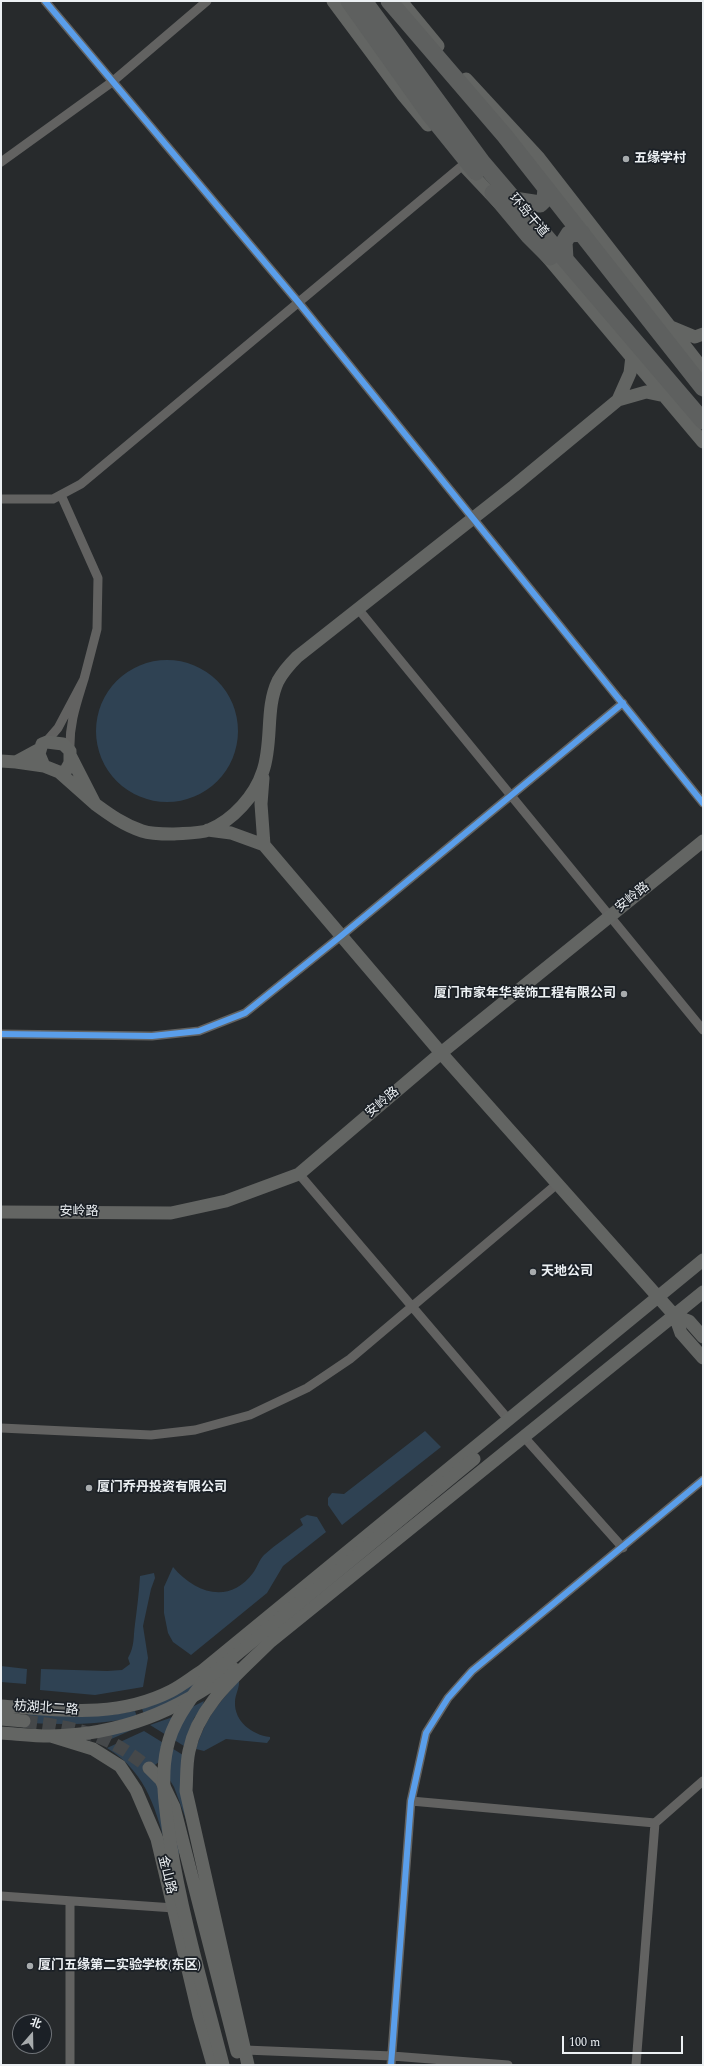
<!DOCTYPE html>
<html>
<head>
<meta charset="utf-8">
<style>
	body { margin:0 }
	#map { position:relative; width:704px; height:2066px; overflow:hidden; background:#272a2c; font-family:Spectral,"Noto Sans SC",serif }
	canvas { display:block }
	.frame { position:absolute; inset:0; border:2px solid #ecf0f3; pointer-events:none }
	.north { position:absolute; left:12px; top:2014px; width:40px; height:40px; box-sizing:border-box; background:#1b2026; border:1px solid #6f7378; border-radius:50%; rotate:20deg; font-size:11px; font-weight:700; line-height:16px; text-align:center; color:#ecf0f3 }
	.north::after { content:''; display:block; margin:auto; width:14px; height:18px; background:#a7abad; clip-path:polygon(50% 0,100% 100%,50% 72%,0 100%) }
	.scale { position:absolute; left:562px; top:2036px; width:121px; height:18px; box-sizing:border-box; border:2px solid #ecf0f3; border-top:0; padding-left:5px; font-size:12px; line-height:14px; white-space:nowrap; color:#ecf0f3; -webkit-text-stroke:3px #1b2026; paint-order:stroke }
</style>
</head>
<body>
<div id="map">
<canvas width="704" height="2066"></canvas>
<div class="frame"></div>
<div class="north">北</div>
<div class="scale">100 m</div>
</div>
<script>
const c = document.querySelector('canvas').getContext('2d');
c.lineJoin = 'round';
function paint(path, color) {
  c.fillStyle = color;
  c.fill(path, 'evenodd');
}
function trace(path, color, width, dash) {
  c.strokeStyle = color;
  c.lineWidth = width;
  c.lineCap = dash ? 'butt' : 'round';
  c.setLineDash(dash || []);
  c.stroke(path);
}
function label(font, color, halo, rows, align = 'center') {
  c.font = font + ' Spectral,"Noto Sans SC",serif';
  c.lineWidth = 3.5;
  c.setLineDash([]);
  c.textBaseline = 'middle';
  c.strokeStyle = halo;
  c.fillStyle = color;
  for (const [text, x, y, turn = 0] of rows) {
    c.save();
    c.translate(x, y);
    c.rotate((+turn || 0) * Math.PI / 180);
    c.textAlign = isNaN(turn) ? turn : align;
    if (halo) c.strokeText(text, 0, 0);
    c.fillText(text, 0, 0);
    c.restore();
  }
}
const green = new Path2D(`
	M96 731a71 71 0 1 1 142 0a71 71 0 1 1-142 0Z
	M 425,1431 L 441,1447 L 342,1525 L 328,1505 L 328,1498 L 332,1493 L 344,1494 Z
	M 307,1515 L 317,1517 L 326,1532 L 283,1566 L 267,1593 L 191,1655 L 173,1642 L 168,1633 L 164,1613 L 164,1587 L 173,1567 C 195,1593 229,1605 253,1573 C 257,1568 259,1560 264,1555 C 276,1544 290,1535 303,1525 L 300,1519 Z
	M 154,1573 L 155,1578 L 151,1589 L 143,1626 L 148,1658 L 143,1687 L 95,1695 L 40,1690 L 41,1669 L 107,1671 L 122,1670 L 130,1664 L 128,1658 C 135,1645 133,1638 135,1624 C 137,1608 139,1593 140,1576 Z
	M 1,1666 L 27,1669 L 26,1684 L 1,1682 Z
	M 204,1676 L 186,1697 L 144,1714 L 142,1709 L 158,1703 Z
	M 239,1680 C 240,1687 235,1695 235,1702 C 234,1721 252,1735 270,1737 L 270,1739 L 267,1743 L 226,1739 L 204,1751 L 196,1749 C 206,1717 217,1706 239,1680 Z
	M 204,1701 L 202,1708 L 194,1718 L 184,1746 L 150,1725 L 170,1718 Z
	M 135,1711 L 137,1717 C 100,1725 65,1725 28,1723 L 28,1712 L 110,1715 Z
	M 141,1726 L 102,1743 L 97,1737 Z
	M 144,1731 L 183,1755 L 187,1822 L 174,1787 L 159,1762 L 148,1770 L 158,1787 L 181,1853 L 169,1856 C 156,1812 149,1774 107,1748 Z`);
const secondaryTunnel = new Path2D(`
	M 24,1721 C 78,1728 106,1733 149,1768`);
const street = new Path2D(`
	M 45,1 L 299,303 L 703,803
	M 1,162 L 112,82 L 207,1
	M 61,495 L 98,578 L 97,629 L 84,679
	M 1,499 L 53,499 L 81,484 L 463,165
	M 359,610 L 703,1030
	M 45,743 L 58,728 L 84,679 C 76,705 69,724 70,751
	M 1,1034 L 152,1036 L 199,1031 L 245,1013 L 341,936 L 623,703
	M 299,1174 L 508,1419
	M 1,1428 L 151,1435 L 195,1430 L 250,1415 L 307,1388 L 350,1359 L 557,1184
	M 524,1437 L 623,1548
	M 411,1801 L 655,1823 L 703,1781
	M 1,1896 L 174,1908
	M 245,2050 L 392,2056 L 508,2065
	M 70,2065 L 70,1901
	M 391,2065 L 411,1801 L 426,1733 L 448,1698 L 472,1671 L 703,1480
	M 636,2065 L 655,1823`);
const secondary = new Path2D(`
	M 333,1 L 403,95 L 428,125
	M 401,1 L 438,46
	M 466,79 L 539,158 L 703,369
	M 466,168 L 498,202
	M 543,252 L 703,442
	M 671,327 L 695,337 L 703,334
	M 618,400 L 646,392 L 665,396
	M 47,742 L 63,744 L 70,751 L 70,763 L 65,772 L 59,772 L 44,766 L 39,754 L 42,744 Z
	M 40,749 L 16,762 L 44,766
	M 1,761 L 16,762
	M 59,772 L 95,804 L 71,757
	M 95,804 C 110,815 124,825 142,831 C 151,834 163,834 172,834 C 184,833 198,834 209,830 C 233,820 255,796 263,771 C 273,742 265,708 278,681 C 283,672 290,664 297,657 L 514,486 L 618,400 L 630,373 L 632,356
	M 208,830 L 231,833 L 264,845 L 261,804 L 263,778
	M 264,845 L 441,1053 L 675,1316 L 681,1333 L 703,1358
	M 1,1212 L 171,1213 L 226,1201 L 299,1174 L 441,1053 L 703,841
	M 675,1316 L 689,1321 L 703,1337
	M 1,1706 C 59,1710 116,1719 171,1691 C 181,1686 191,1678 202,1671 L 703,1260
	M 1,1719 L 24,1721
	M 1,1733 C 17,1734 34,1736 50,1736 C 120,1735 178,1711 234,1669
	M 51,1736 L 93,1749 L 120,1766 L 136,1790 L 157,1839 L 199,2016 L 213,2065
	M 149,1768 L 161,1780 L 174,1807 L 237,2052
	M 248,2065 L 186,1791 C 187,1778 186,1764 189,1751 C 198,1705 238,1674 270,1642 L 703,1292`);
const highway = new Path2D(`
	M 349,1 L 430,115 L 476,172
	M 364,1 L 482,162 L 703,421
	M 389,1 L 505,136 L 703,388
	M 493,193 L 529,236 L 550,257
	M 514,200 L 540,204 L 545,199 L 546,188
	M 565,259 L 564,242 L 569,234 L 582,233`);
const secondaryBridge = new Path2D(`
	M 223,2065 C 204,1991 182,1917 170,1841 C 166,1811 160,1779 167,1748 C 172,1723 188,1702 203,1682 L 474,1459`);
const cycleway = new Path2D(`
	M 45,1 L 299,303 L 703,803
	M 1,1034 L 152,1036 L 199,1031 L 245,1013 L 341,936 L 623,703
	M 391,2065 L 411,1801 L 426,1733 L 448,1698 L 472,1671 L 703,1480`);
const markers = [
	[626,159,4,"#a7abad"],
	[624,994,4,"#a7abad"],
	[533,1272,4,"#a7abad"],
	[89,1488,4,"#a7abad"],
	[30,1966,4,"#a7abad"]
];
const poiNames = [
	["五缘学村",634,159],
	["厦门市家年华装饰工程有限公司",616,994,"right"],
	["天地公司",541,1272],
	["厦门乔丹投资有限公司",97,1488],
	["厦门五缘第二实验学校(东区)",38,1966]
];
const streetNames = [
	["环岛干道",528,216,49],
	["安岭路",633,898,-39],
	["安岭路",383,1103,-40],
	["安岭路",79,1212],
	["枋湖北二路",46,1709,4],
	["金山路",166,1875,76]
];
paint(green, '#2f4253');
trace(secondaryTunnel, '#45484a', 13, [13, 6]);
trace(street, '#626261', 9);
trace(secondary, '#636563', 13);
trace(highway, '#5e605f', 17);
trace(secondaryBridge, '#636563', 13);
trace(cycleway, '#5a9eea', 6);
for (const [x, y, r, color] of markers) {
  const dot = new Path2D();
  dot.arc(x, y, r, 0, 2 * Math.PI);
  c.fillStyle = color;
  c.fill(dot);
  trace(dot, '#1b2026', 1.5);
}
label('bold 13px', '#ecf0f3', '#1b2026', poiNames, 'left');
label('13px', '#ecf0f3', '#1b2026', streetNames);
</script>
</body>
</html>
